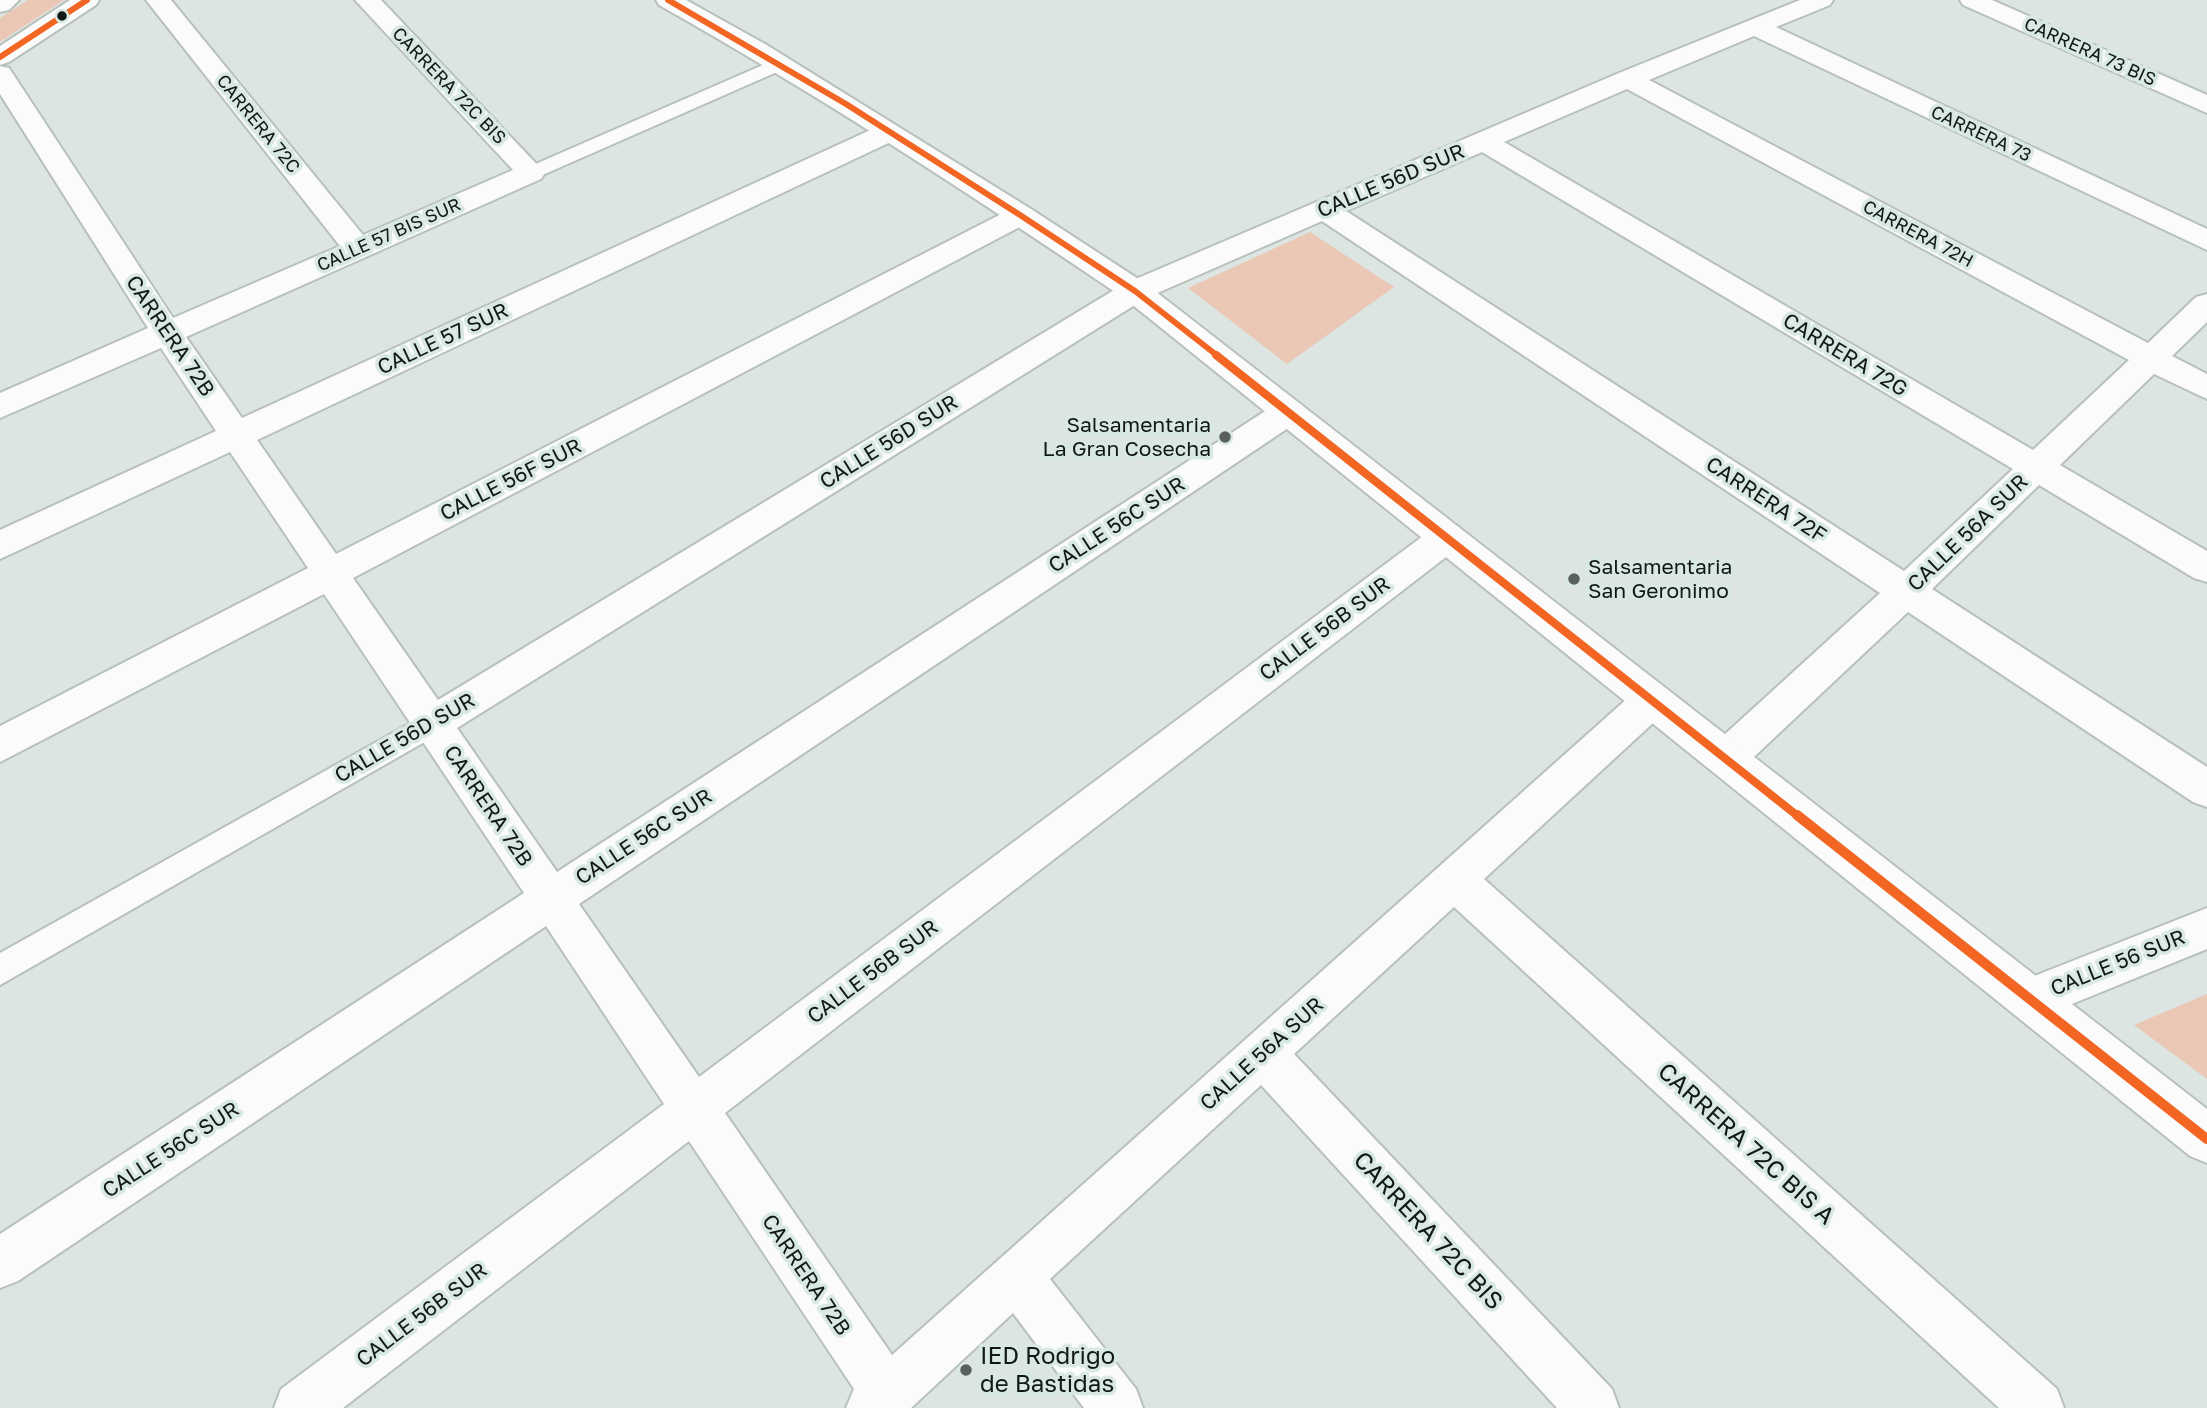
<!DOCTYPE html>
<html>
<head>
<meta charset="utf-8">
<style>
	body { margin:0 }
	canvas { display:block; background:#dce5e1 }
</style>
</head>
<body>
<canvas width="2207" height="1408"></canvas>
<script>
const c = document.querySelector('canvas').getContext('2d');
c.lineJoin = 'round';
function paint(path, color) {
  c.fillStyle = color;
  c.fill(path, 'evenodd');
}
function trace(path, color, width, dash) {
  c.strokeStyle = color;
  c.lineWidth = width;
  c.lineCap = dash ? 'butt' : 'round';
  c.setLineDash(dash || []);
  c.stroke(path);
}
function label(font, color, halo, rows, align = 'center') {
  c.font = font + ' "Golos Text",sans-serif';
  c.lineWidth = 7;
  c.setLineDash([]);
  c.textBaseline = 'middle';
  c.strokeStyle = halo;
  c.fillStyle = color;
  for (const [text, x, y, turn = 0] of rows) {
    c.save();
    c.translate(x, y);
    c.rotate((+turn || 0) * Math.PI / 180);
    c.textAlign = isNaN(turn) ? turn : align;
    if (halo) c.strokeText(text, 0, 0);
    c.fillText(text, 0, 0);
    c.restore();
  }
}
const green = new Path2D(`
	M 28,0 L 64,0 L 0,42 L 0,18 Z
	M 1310,232 L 1394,287 L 1287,364 L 1188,288 Z
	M 2207,994 L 2207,1079 L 2134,1025 Z`);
const lane = new Path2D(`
	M 779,58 L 788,64 L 786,68 L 538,177 L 524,177 L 521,173 L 524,169 Z
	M 432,711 L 442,714 L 446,723 L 442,732 L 0,985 L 0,953 Z`);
const street = new Path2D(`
	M 146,0 L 171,0 L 363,235 L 513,170 L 355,0 L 381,0 L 545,173 L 541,179 L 186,337 L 242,418 L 877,127 L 887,125 L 897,127 L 901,133 L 897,139 L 257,440 L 336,554 L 1011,209 L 1021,206 L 1031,209 L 1035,215 L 1031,221 L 353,578 L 438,700 L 1124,284 L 1619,73 L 1800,0 L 1833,0 L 1830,5 L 1776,27 L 2207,229 L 2207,250 L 1754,36 L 1649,80 L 2148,343 L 2196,297 L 2207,294 L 2207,322 L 2172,356 L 2207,374 L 2207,399 L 2154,374 L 2060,465 L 2207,551 L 2207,582 L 2194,578 L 2039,485 L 1932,589 L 2207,767 L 2207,807 L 2193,802 L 1908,612 L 1740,770 L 1726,775 L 1712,770 L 1706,758 L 1712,746 L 1880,593 L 1322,221 L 1146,298 L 457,728 L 557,872 L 1276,404 L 1288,400 L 1300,404 L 1304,412 L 1300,420 L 579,904 L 699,1077 L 1435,527 L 1447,523 L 1459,527 L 1465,537 L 1459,547 L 725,1113 L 892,1355 L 1638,689 L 1652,684 L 1666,689 L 1671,700 L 1666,711 L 1484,879 L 2057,1389 L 2064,1408 L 1999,1408 L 1454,907 L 1294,1054 L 1612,1389 L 1619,1408 L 1557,1408 L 1261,1085 L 1050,1279 L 1136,1389 L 1143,1408 L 1084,1408 L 1013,1313 L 911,1408 L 846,1408 L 854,1389 L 689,1141 L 343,1408 L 274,1408 L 281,1389 L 664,1104 L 546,926 L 18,1281 L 0,1288 L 0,1234 L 524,893 L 324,594 L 0,762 L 0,726 L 308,568 L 230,452 L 0,559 L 0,530 L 216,431 L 161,348 L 0,418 L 0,393 L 148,328 L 0,94 L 0,66 L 9,68 L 13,74 L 173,318 L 340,246 ZM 1627,89 L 2129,360 L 2033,450 L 1504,142 ZM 1482,152 L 2013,469 L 1904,571 L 1346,211 Z
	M 1960,0 L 1992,0 L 2207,95 L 2207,113 L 1963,5 Z
	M 2207,908 L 2207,949 L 2030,1021 L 2014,1014 L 2008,999 L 2014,984 Z`);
const secondary = new Path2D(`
	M 0,0 L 19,0 L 9,10 L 0,12 Z
	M 70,0 L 99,0 L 96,5 L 9,62 L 0,65 L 0,46 Z
	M 656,0 L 686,0 L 765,44 L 1031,209 L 1146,284 L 2207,1109 L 2207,1163 L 2190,1156 L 1124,298 C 973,196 819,95 659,5 Z`);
const bus1Far2 = new Path2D(`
	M 668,0 L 846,104 L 1020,215 L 1135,291 L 1219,357
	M 0,57 L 87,0`);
const bus1Far1 = new Path2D(`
	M 1216,355 L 1799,817`);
const bus1 = new Path2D(`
	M 1797,815 L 2207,1139`);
const markers = [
	[62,16,6,"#121816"],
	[1225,437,7,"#59605d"],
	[1574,579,7,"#59605d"],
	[966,1370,7,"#59605d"]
];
const farStreetnames = [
	["CARRERA 73 BIS",2090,52,24],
	["CARRERA 72C BIS",449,86,46],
	["CARRERA 72C",258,124,51],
	["CARRERA 73",1981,134,25],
	["CARRERA 72H",1918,234,28],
	["CALLE 57 BIS SUR",389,235,-24]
];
const streetNames = [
	["CALLE 56D SUR",1391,181,-23],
	["CARRERA 72B",170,336,56],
	["CALLE 57 SUR",443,339,-25],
	["CARRERA 72G",1845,355,31],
	["CALLE 56D SUR",889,442,-32],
	["CALLE 56F SUR",511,480,-27],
	["CARRERA 72F",1766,500,33],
	["CALLE 56C SUR",1117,525,-33],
	["CALLE 56A SUR",1968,533,-44],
	["CALLE 56B SUR",1325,629,-37],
	["CALLE 56D SUR",405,738,-30],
	["CARRERA 72B",488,806,56],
	["CALLE 56C SUR",644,837,-33],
	["CALLE 56 SUR",2118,963,-22],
	["CALLE 56B SUR",873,972,-37],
	["CALLE 56A SUR",1262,1054,-42],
	["CALLE 56C SUR",171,1150,-33],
	["CARRERA 72B",806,1275,56],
	["CALLE 56B SUR",422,1315,-37]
];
const poiNames = [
	["Salsamentaria",1211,425],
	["La Gran Cosecha",1211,449],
	["Salsamentaria",1588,567,"left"],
	["San Geronimo",1588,591,"left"]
];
const nearStreetnames = [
	["CARRERA 72C BIS A",1746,1144,42],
	["CARRERA 72C BIS",1428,1231,47]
];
const nearPoinames = [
	["IED Rodrigo",980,1356],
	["de Bastidas",980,1384]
];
paint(green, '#ebc8b6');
trace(lane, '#b8c0bc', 4);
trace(street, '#b8c0bc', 4);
trace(secondary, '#b8c0bc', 4);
paint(lane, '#fafbfa');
paint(street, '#fafbfa');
paint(secondary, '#fafbfa');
trace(bus1Far2, '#f26522', 6);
trace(bus1Far1, '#f26522', 8);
trace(bus1, '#f26522', 10);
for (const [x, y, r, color] of markers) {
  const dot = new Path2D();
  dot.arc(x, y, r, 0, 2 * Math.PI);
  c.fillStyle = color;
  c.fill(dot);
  trace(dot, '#d8e9e1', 2.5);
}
label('18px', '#121816', '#d8e9e1', farStreetnames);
label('21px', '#121816', '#d8e9e1', streetNames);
label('21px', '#121816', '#d8e9e1', poiNames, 'right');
label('24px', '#121816', '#d8e9e1', nearStreetnames);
label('24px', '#121816', '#d8e9e1', nearPoinames, 'left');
</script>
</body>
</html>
